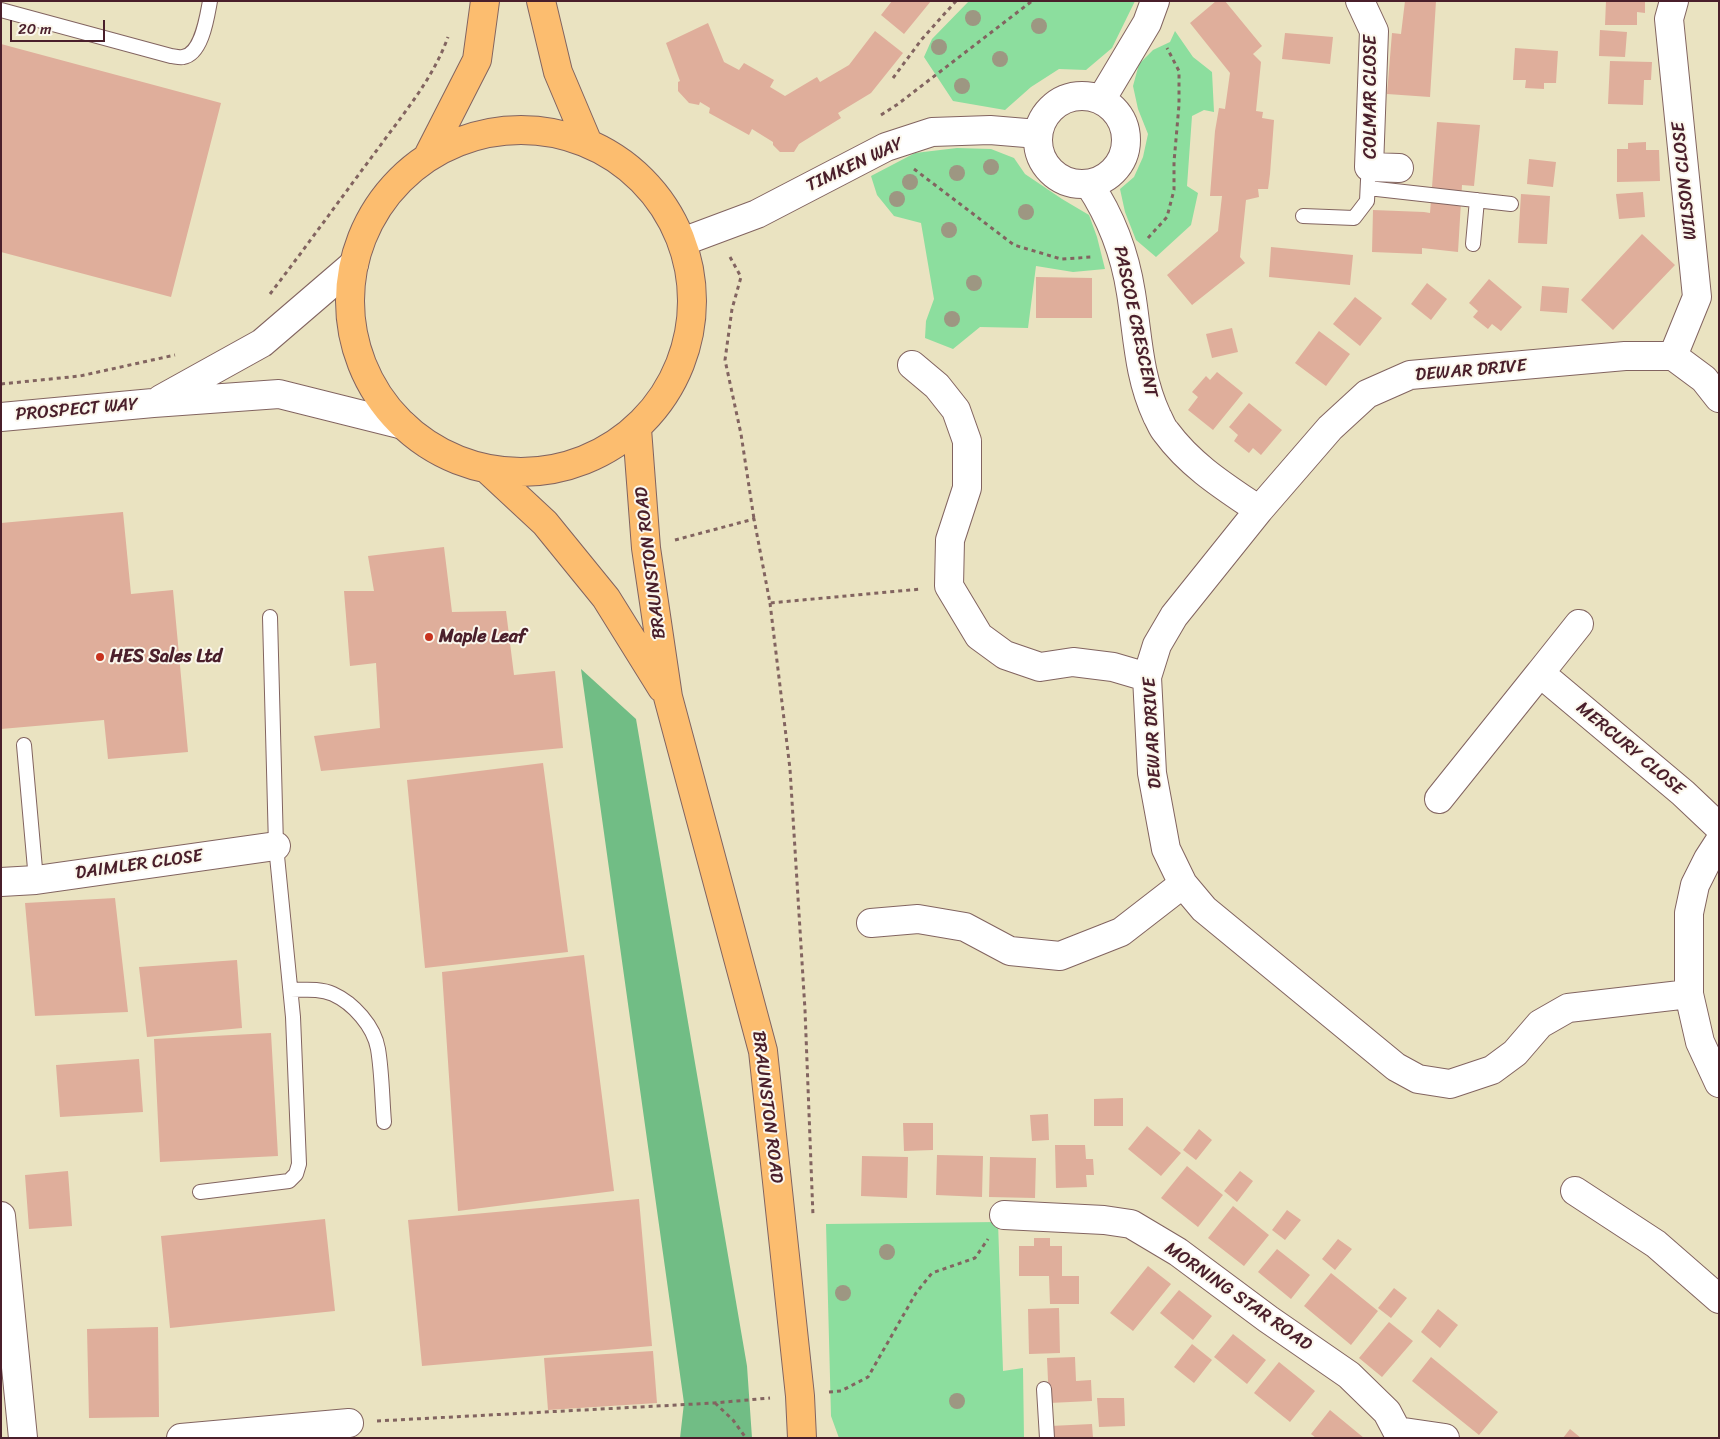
<!DOCTYPE html>
<html>
<head>
<meta charset="utf-8">
<style>
	body { margin:0 }
	#map { position:relative; width:1720px; height:1439px; overflow:hidden; background:#eae3c1; font-family:Sriracha,sans-serif }
	canvas { display:block }
	.frame { position:absolute; inset:0; border:2px solid #4a1f2b; pointer-events:none }
	.scale { position:absolute; left:10px; top:20px; width:95px; height:22px; box-sizing:border-box; border:2px solid #4a1f2b; border-top:0; padding-left:6px; font-size:15px; line-height:18px; white-space:nowrap; color:#4a1f2b; -webkit-text-stroke:4px #fbf7ec; paint-order:stroke }
</style>
</head>
<body>
<div id="map">
<canvas width="1720" height="1439"></canvas>
<div class="frame"></div>
<div class="scale">20 m</div>
</div>
<script>
const c = document.querySelector('canvas').getContext('2d');
c.lineJoin = 'round';
function paint(path, color) {
  c.fillStyle = color;
  c.fill(path, 'evenodd');
}
function trace(path, color, width, dash) {
  c.strokeStyle = color;
  c.lineWidth = width;
  c.lineCap = dash ? 'butt' : 'round';
  c.setLineDash(dash || []);
  c.stroke(path);
}
function label(font, color, halo, rows, align = 'center') {
  c.font = font + ' Sriracha,sans-serif';
  c.lineWidth = 4;
  c.setLineDash([]);
  c.textBaseline = 'middle';
  c.strokeStyle = halo;
  c.fillStyle = color;
  for (const [text, x, y, turn = 0] of rows) {
    c.save();
    c.translate(x, y);
    c.rotate((+turn || 0) * Math.PI / 180);
    c.textAlign = isNaN(turn) ? turn : align;
    if (halo) c.strokeText(text, 0, 0);
    c.fillText(text, 0, 0);
    c.restore();
  }
}
const green = new Path2D(`
	M 969,1 L 1135,1 L 1112,48 L 1086,70 L 1059,69 L 1031,87 L 1005,110 L 953,101 L 924,57 L 932,39 Z
	M 1175,31 L 1193,57 L 1212,72 L 1214,112 L 1204,110 L 1192,116 L 1187,186 L 1198,193 L 1191,225 L 1156,257 L 1136,240 L 1125,212 L 1120,189 L 1134,177 L 1143,157 L 1148,134 L 1138,109 L 1133,86 L 1139,64 L 1153,50 L 1170,42 Z
	M 957,148 L 991,149 L 1014,158 L 1025,174 L 1062,199 L 1089,215 L 1097,237 L 1105,269 L 1073,272 L 1036,266 L 1028,328 L 980,327 L 953,349 L 925,338 L 926,321 L 934,299 L 921,223 L 894,216 L 877,195 L 871,176 L 915,153 Z
	M 998,1222 L 1003,1371 L 1023,1368 L 1024,1438 L 839,1438 L 831,1416 L 826,1224 Z`);
const forest = new Path2D(`
	M 581,669 L 636,719 L 747,1366 L 752,1438 L 680,1438 L 684,1403 Z`);
const building = new Path2D(`
	M 892,1 L 931,1 L 904,34 L 881,15 Z
	M 1216,1 L 1225,1 L 1262,46 L 1253,54 L 1261,62 L 1256,111 L 1263,112 L 1262,118 L 1274,120 L 1270,174 L 1268,189 L 1258,189 L 1259,197 L 1246,200 L 1240,257 L 1245,263 L 1192,305 L 1167,275 L 1218,231 L 1222,196 L 1210,196 L 1215,131 L 1219,108 L 1225,109 L 1230,73 L 1190,23 Z
	M 1405,1 L 1436,1 L 1430,97 L 1387,94 L 1392,33 L 1401,34 Z
	M 1606,1 L 1645,1 L 1645,13 L 1637,12 L 1637,25 L 1605,25 Z
	M 708,23 L 724,62 L 739,70 L 744,63 L 774,80 L 770,87 L 785,96 L 817,77 L 820,82 L 849,65 L 875,31 L 903,53 L 871,93 L 838,113 L 841,118 L 799,144 L 794,152 L 780,152 L 773,145 L 773,142 L 752,129 L 749,135 L 709,113 L 710,108 L 700,102 L 699,105 L 689,103 L 678,91 L 678,82 L 680,81 L 666,43 Z
	M 1600,30 L 1627,32 L 1625,57 L 1599,56 Z
	M 1285,33 L 1333,37 L 1330,64 L 1282,59 Z
	M 1,44 L 221,103 L 171,297 L 1,252 Z
	M 1515,48 L 1558,51 L 1556,83 L 1544,83 L 1544,89 L 1525,88 L 1526,80 L 1513,80 Z
	M 1610,61 L 1652,62 L 1651,80 L 1644,80 L 1643,105 L 1608,104 Z
	M 1437,122 L 1480,125 L 1474,186 L 1462,185 L 1458,252 L 1422,248 L 1422,254 L 1372,252 L 1373,210 L 1424,212 L 1430,213 Z
	M 1646,142 L 1646,150 L 1659,150 L 1660,181 L 1617,182 L 1617,149 L 1628,149 L 1628,143 Z
	M 1529,159 L 1556,162 L 1553,187 L 1527,184 Z
	M 1643,192 L 1645,217 L 1619,219 L 1616,194 Z
	M 1521,194 L 1550,196 L 1547,244 L 1518,243 Z
	M 1642,234 L 1675,265 L 1613,330 L 1581,300 Z
	M 1271,247 L 1353,255 L 1350,285 L 1269,277 Z
	M 1036,277 L 1092,278 L 1092,318 L 1036,318 Z
	M 1489,279 L 1522,307 L 1501,331 L 1492,324 L 1488,329 L 1473,317 L 1478,311 L 1469,303 Z
	M 1427,283 L 1447,299 L 1431,320 L 1411,304 Z
	M 1542,286 L 1569,288 L 1567,313 L 1540,311 Z
	M 1355,297 L 1382,318 L 1360,346 L 1333,324 Z
	M 1232,328 L 1238,352 L 1212,358 L 1206,334 Z
	M 1319,331 L 1350,354 L 1326,386 L 1295,363 Z
	M 1217,372 L 1243,393 L 1213,430 L 1188,410 L 1198,397 L 1192,392 L 1206,376 L 1210,380 Z
	M 1249,403 L 1282,430 L 1261,455 L 1253,448 L 1249,453 L 1234,441 L 1238,435 L 1229,427 Z
	M 123,512 L 131,594 L 173,590 L 188,752 L 108,759 L 104,720 L 1,729 L 1,523 Z
	M 444,547 L 452,612 L 506,611 L 514,675 L 555,671 L 563,748 L 321,771 L 314,736 L 380,728 L 376,663 L 350,666 L 344,591 L 374,591 L 368,556 Z
	M 543,763 L 568,952 L 425,968 L 407,780 Z
	M 115,898 L 128,1012 L 35,1016 L 25,903 Z
	M 584,955 L 614,1191 L 458,1211 L 442,972 Z
	M 237,960 L 242,1028 L 147,1037 L 139,967 Z
	M 271,1033 L 278,1156 L 160,1162 L 154,1039 Z
	M 139,1059 L 143,1112 L 60,1117 L 56,1065 Z
	M 1123,1098 L 1123,1126 L 1094,1126 L 1094,1099 Z
	M 1048,1114 L 1049,1140 L 1032,1141 L 1030,1115 Z
	M 903,1123 L 933,1123 L 933,1150 L 904,1151 Z
	M 1147,1126 L 1181,1153 L 1161,1176 L 1128,1149 Z
	M 1199,1129 L 1212,1140 L 1196,1160 L 1183,1150 Z
	M 1055,1145 L 1085,1145 L 1086,1159 L 1093,1159 L 1094,1175 L 1086,1175 L 1087,1187 L 1056,1188 Z
	M 937,1155 L 983,1156 L 982,1197 L 936,1195 Z
	M 862,1156 L 908,1157 L 907,1198 L 861,1196 Z
	M 990,1157 L 1036,1158 L 1035,1198 L 989,1197 Z
	M 1187,1166 L 1223,1195 L 1198,1227 L 1161,1198 Z
	M 68,1171 L 72,1226 L 29,1229 L 25,1175 Z
	M 1240,1171 L 1253,1181 L 1237,1202 L 1224,1191 Z
	M 639,1199 L 652,1346 L 422,1366 L 408,1220 Z
	M 1233,1206 L 1269,1235 L 1244,1266 L 1208,1238 Z
	M 1287,1210 L 1301,1220 L 1285,1240 L 1272,1230 Z
	M 325,1219 L 335,1311 L 170,1328 L 161,1236 Z
	M 1034,1238 L 1050,1238 L 1050,1246 L 1062,1246 L 1062,1276 L 1079,1276 L 1079,1304 L 1050,1304 L 1049,1276 L 1019,1276 L 1019,1246 L 1034,1246 Z
	M 1338,1239 L 1352,1249 L 1335,1270 L 1322,1259 Z
	M 1277,1249 L 1310,1275 L 1291,1299 L 1258,1272 Z
	M 1148,1266 L 1171,1284 L 1133,1331 L 1110,1313 Z
	M 1331,1273 L 1378,1311 L 1351,1345 L 1304,1306 Z
	M 1394,1288 L 1407,1298 L 1391,1318 L 1378,1308 Z
	M 1179,1290 L 1212,1316 L 1193,1340 L 1160,1313 Z
	M 1059,1308 L 1060,1353 L 1029,1354 L 1028,1309 Z
	M 1438,1309 L 1458,1325 L 1440,1348 L 1421,1332 Z
	M 1389,1322 L 1413,1341 L 1382,1377 L 1359,1358 Z
	M 158,1327 L 159,1417 L 89,1418 L 87,1329 Z
	M 1233,1334 L 1266,1360 L 1247,1384 L 1214,1357 Z
	M 1192,1344 L 1212,1360 L 1194,1383 L 1174,1367 Z
	M 653,1351 L 657,1403 L 548,1410 L 544,1358 Z
	M 1075,1357 L 1076,1381 L 1091,1380 L 1092,1401 L 1049,1403 L 1047,1358 Z
	M 1431,1357 L 1498,1412 L 1479,1435 L 1412,1381 Z
	M 1279,1362 L 1315,1391 L 1290,1422 L 1254,1393 Z
	M 1097,1398 L 1124,1398 L 1125,1426 L 1099,1427 Z
	M 1330,1410 L 1364,1438 L 1316,1438 L 1311,1434 Z
	M 1092,1424 L 1093,1438 L 1050,1438 L 1050,1426 Z
	M 1570,1429 L 1581,1438 L 1563,1438 Z`);
const path = new Path2D(`
	M 893,78 L 922,39 L 956,1
	M 881,115 L 898,104 L 1032,1
	M 914,169 L 1014,245 L 1061,259 L 1092,257
	M 1148,238 L 1167,217 L 1174,190 L 1174,162 L 1179,105 L 1179,71 L 1167,48
	M 730,257 L 741,277 L 732,309 L 725,360 L 741,434 L 754,519
	M 270,294 C 306,247 341,198 377,150 C 403,114 433,79 448,37
	M 1,384 L 80,376 L 175,355
	M 675,540 L 754,519 L 770,603 L 921,589
	M 770,603 L 790,769 L 805,1010 L 813,1216
	M 829,1392 L 841,1391 L 868,1377 L 916,1293 L 932,1273 L 975,1258 L 988,1239
	M 715,1403 L 733,1420 L 746,1438
	M 377,1421 L 714,1403 L 770,1398`);
const service = new Path2D(`
	M 1,10 L 171,56 C 174,56 180,58 183,57 C 202,54 207,17 210,1
	M 1368,188 L 1511,204
	M 1303,216 L 1354,218 L 1367,201 L 1368,180
	M 1473,244 L 1477,200
	M 24,745 L 36,880
	M 291,990 C 304,990 320,988 333,994 C 353,1003 374,1026 378,1049 C 382,1073 382,1098 384,1122
	M 200,1192 L 289,1181 L 296,1174 L 299,1164 L 293,1017 L 276,846 L 270,617
	M 1044,1389 L 1047,1438`);
const minor = new Path2D(`
	M 1360,1 L 1374,31 L 1369,167 L 1399,168
	M1038 140a44 44 0 1 1 88 0a44 44 0 1 1-88 0Z
	M 1101,100 L 1147,23 L 1155,1
	M 1089,184 C 1111,217 1125,254 1131,293 C 1138,336 1138,375 1157,416 C 1160,421 1162,428 1166,432 C 1191,466 1225,487 1259,510
	M 682,242 L 757,214 L 886,147 L 932,132 L 990,130 L 1038,134
	M 1673,356 L 1697,297 L 1669,19 L 1674,1
	M 912,365 L 937,386 L 956,410 L 967,441 L 967,488 L 950,540 L 949,586 L 979,636 L 1005,655 L 1040,667 L 1073,662 L 1113,667 L 1147,677
	M 161,399 L 262,343 L 354,264
	M 1,417 L 153,403 L 279,394 L 403,425
	M 1579,624 L 1540,673 L 1683,793 L 1719,827
	M 1439,799 L 1540,673
	M 1719,842 L 1708,859 L 1695,885 L 1689,913 L 1689,994 L 1700,1042 L 1719,1083
	M 1,882 L 36,880 L 276,846
	M 871,923 L 918,919 L 965,927 L 1010,951 L 1060,956 L 1121,932 L 1183,884
	M 1689,994 L 1568,1008 L 1540,1024 L 1515,1053 L 1492,1070 L 1450,1084 L 1418,1079 L 1396,1067 L 1204,909 L 1183,884 L 1166,849 L 1152,773 L 1147,677 L 1157,645 L 1174,616 L 1259,510 L 1330,428 L 1367,394 L 1410,375 L 1625,356 L 1673,356 L 1704,379 L 1719,398
	M 1575,1191 L 1656,1244 L 1719,1299
	M 1004,1215 L 1104,1220 L 1131,1224 L 1178,1252 L 1268,1319 L 1349,1375 L 1387,1412 L 1397,1431 L 1445,1438
	M 1,1216 L 23,1438
	M 181,1438 L 349,1423`);
const trunk = new Path2D(`
	M 541,1 L 558,72 L 588,143
	M350 301a171 171 0 1 1 342 0a171 171 0 1 1-342 0Z
	M 427,158 L 477,60 L 485,1
	M 637,429 L 646,548 L 668,697 L 763,1051 L 800,1396 L 802,1438
	M 488,470 L 545,523 L 606,598 L 662,688`);
const trees = [
	[973,18],
	[1039,26],
	[939,47],
	[1000,59],
	[962,86],
	[991,167],
	[957,173],
	[910,182],
	[897,199],
	[1026,212],
	[949,230],
	[974,283],
	[952,319],
	[887,1252],
	[843,1293],
	[957,1401]
];
const markers = [
	[429,637,5,"#c8321e"],
	[100,657,5,"#c8321e"]
];
const streetNames = [
	["COLMAR CLOSE",1371,97,-90],
	["TIMKEN WAY",855,165,-25],
	["WILSON CLOSE",1685,181,-96],
	["PASCOE CRESCENT",1135,322,78],
	["DEWAR DRIVE",1471,371,-5],
	["PROSPECT WAY",77,410,-5],
	["BRAUNSTON ROAD",651,563,-97],
	["DEWAR DRIVE",1153,733,-93],
	["MERCURY CLOSE",1630,749,40],
	["DAIMLER CLOSE",139,865,-8],
	["BRAUNSTON ROAD",767,1107,83],
	["MORNING STAR ROAD",1238,1297,35]
];
const poiNames = [
	["Maple Leaf",439,637],
	["HES Sales Ltd",110,657]
];
paint(green, '#8cde9e');
paint(forest, '#71bd85');
paint(building, '#dfae9b');
trace(service, '#826460', 16);
trace(minor, '#826460', 30);
trace(trunk, '#826460', 30);
trace(path, '#826460', 3, [4, 4]);
trace(service, '#fff', 14);
trace(minor, '#fff', 28);
trace(trunk, '#fcbd6f', 28);
c.fillStyle = '#9d9782';
for (const [x, y] of trees) {
  c.beginPath();
  c.arc(x, y, 8, 0, 2 * Math.PI);
  c.fill();
}
for (const [x, y, r, color] of markers) {
  const dot = new Path2D();
  dot.arc(x, y, r, 0, 2 * Math.PI);
  c.fillStyle = color;
  c.fill(dot);
  trace(dot, '#fbf7ec', 2);
}
label('18px', '#4a1f2b', '#fbf7ec', streetNames);
label('bold 18px', '#4a1f2b', '#fbf7ec', poiNames, 'left');
</script>
</body>
</html>
